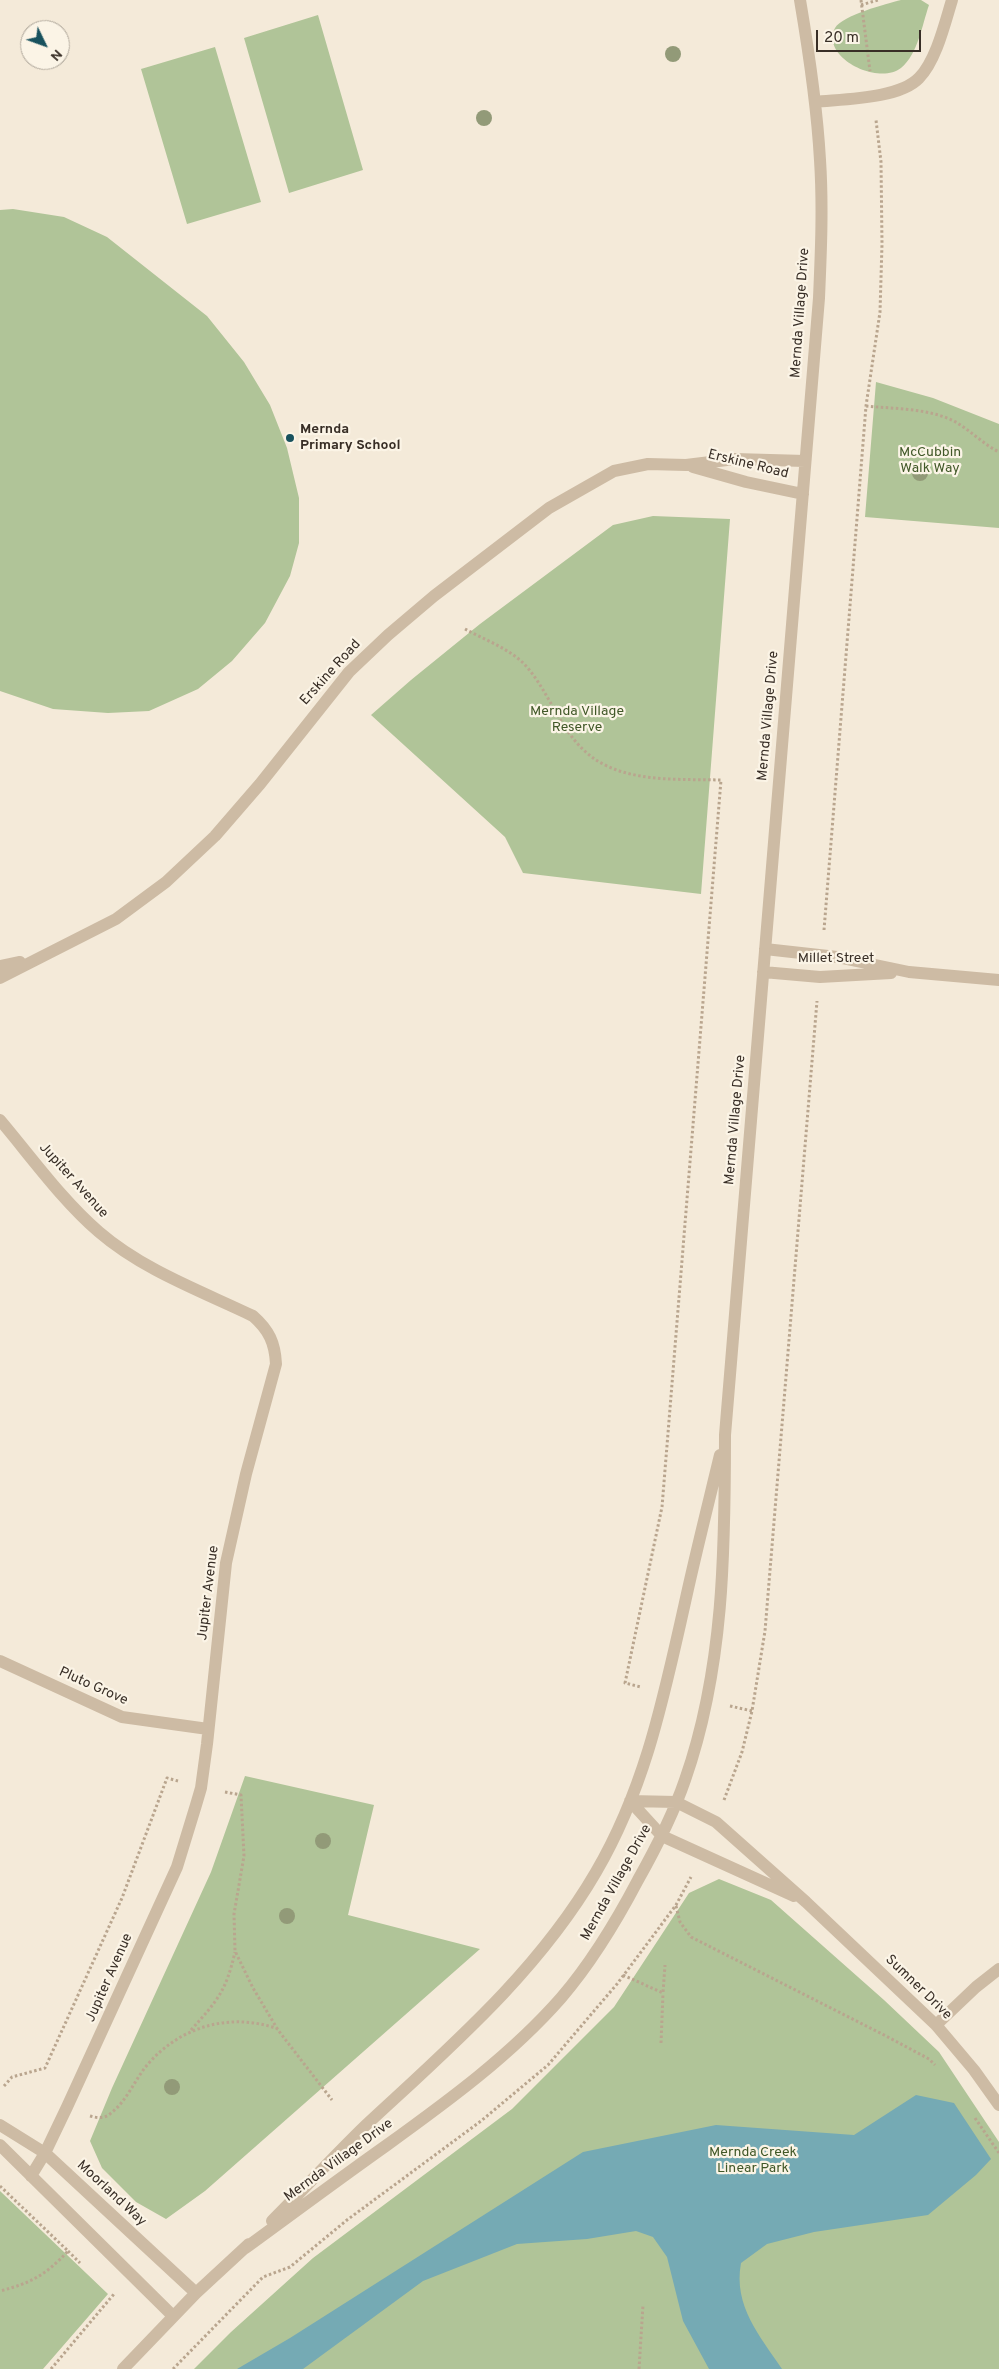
<!DOCTYPE html>
<html>
<head>
<meta charset="utf-8">
<style>
	body { margin:0 }
	#map { position:relative; width:999px; height:2369px; overflow:hidden; background:#f4ead9; font-family:Overpass,sans-serif }
	canvas { display:block }
	.north { position:absolute; left:20px; top:20px; width:50px; height:50px; box-sizing:border-box; background:#fbf4e6; border:1px solid #ada599; border-radius:50%; rotate:132deg; font-size:14px; font-weight:700; line-height:20px; text-align:center; color:#382e26 }
	.north::after { content:''; display:block; margin:auto; width:18px; height:22px; background:#18515d; clip-path:polygon(50% 0,100% 100%,50% 72%,0 100%) }
	.scale { position:absolute; left:816px; top:30px; width:105px; height:22px; box-sizing:border-box; border:2px solid #382e26; border-top:0; padding-left:6px; font-size:15px; line-height:18px; white-space:nowrap; color:#382e26; -webkit-text-stroke:4px #fbf4e6; paint-order:stroke }
</style>
</head>
<body>
<div id="map">
<canvas width="999" height="2369"></canvas>
<div class="north">N</div>
<div class="scale">20 m</div>
</div>
<script>
const c = document.querySelector('canvas').getContext('2d');
c.lineJoin = 'round';
function paint(path, color) {
  c.fillStyle = color;
  c.fill(path, 'evenodd');
}
function trace(path, color, width, dash) {
  c.strokeStyle = color;
  c.lineWidth = width;
  c.lineCap = dash ? 'butt' : 'round';
  c.setLineDash(dash || []);
  c.stroke(path);
}
function label(font, color, halo, rows, align = 'center') {
  c.font = font + ' Overpass,sans-serif';
  c.lineWidth = 4.5;
  c.setLineDash([]);
  c.textBaseline = 'middle';
  c.strokeStyle = halo;
  c.fillStyle = color;
  for (const [text, x, y, turn = 0] of rows) {
    c.save();
    c.translate(x, y);
    c.rotate((+turn || 0) * Math.PI / 180);
    c.textAlign = isNaN(turn) ? turn : align;
    if (halo) c.strokeText(text, 0, 0);
    c.fillText(text, 0, 0);
    c.restore();
  }
}
const green = new Path2D(`
	M 901,0 L 921,0 L 929,5 C 922,25 918,54 901,68 C 878,86 820,57 835,28 C 843,15 886,4 901,0 Z
	M 318,15 L 363,170 L 289,193 L 244,38 Z
	M 215,47 L 261,202 L 187,224 L 141,69 Z
	M 13,209 L 64,217 L 107,237 L 207,316 L 244,362 L 270,405 L 287,448 L 299,498 L 299,543 L 290,576 L 265,623 L 232,661 L 198,689 L 149,711 L 108,713 L 53,709 L 0,691 L 0,210 Z
	M 876,382 L 933,398 L 999,424 L 999,528 L 865,517 Z
	M 653,516 L 730,519 L 701,894 L 523,873 L 505,837 L 371,715 L 411,680 L 480,624 L 613,525 Z
	M 245,1776 L 374,1805 L 348,1915 L 480,1949 L 205,2191 L 166,2219 L 136,2202 L 102,2168 L 90,2141 L 112,2088 L 211,1872 Z
	M 719,1879 L 771,1900 L 884,2000 L 939,2052 L 999,2142 L 999,2369 L 194,2369 L 231,2332 L 313,2258 L 512,2109 L 614,2007 L 689,1893 Z
	M 0,2191 L 108,2294 L 43,2369 L 0,2369 Z`);
const water = new Path2D(`
	M 916,2095 L 954,2103 L 991,2159 L 976,2175 L 928,2215 L 814,2232 L 767,2244 L 741,2263 C 733,2306 760,2336 782,2369 L 709,2369 L 683,2321 L 667,2257 L 653,2237 L 636,2231 L 587,2239 L 517,2244 L 423,2281 L 303,2369 L 237,2369 L 290,2338 L 583,2152 L 716,2125 L 854,2135 Z`);
const path = new Path2D(`
	M 861,0 L 870,71
	M 861,5 L 878,0
	M 866,406 C 895,409 927,408 954,421 C 970,430 983,444 999,452
	M 465,629 C 485,640 511,649 527,667 C 555,700 564,746 607,766 C 641,782 684,779 721,780 L 662,1507 L 625,1683 L 641,1687
	M 824,930 L 866,406 L 880,312 L 882,244 L 881,162 L 876,120
	M 730,1706 L 752,1711
	M 225,1792 L 241,1795 L 244,1856 L 234,1914 L 235,1951 L 253,1988 L 278,2030 L 332,2100
	M 724,1800 L 742,1752 L 752,1711 L 765,1631 L 817,1001
	M 676,1906 L 680,1922 L 691,1937 L 886,2036 L 929,2059 L 935,2065
	M 623,1975 L 663,1993 L 665,1965
	M 191,2030 C 218,2000 226,1991 235,1952
	M 661,2043 L 663,1993
	M 4,2086 L 12,2077 L 45,2068 L 122,1898 L 167,1778 L 178,1781
	M 90,2116 C 97,2118 105,2119 111,2113 C 127,2101 135,2079 148,2064 C 181,2026 231,2012 278,2029
	M 975,2118 L 999,2153
	M 0,2186 L 68,2251 C 46,2275 31,2283 0,2291
	M 68,2251 L 80,2263
	M 51,2369 L 114,2294
	M 173,2369 L 263,2277 L 290,2267 L 347,2220 L 481,2121 L 548,2065 L 617,1984 L 676,1905 L 691,1877
	M 639,2369 L 643,2305`);
const minor = new Path2D(`
	M 815,102 C 843,99 899,99 919,78 C 936,61 945,23 952,0
	M 693,467 L 746,482 L 803,494
	M 765,949 L 837,957 L 909,972 L 999,980
	M 0,966 L 20,962
	M 763,972 L 820,977 L 891,973
	M 0,978 L 116,919 L 166,882 L 215,836 L 260,784 L 349,672 L 388,635 L 434,596 L 549,508 L 614,471 L 648,464 L 686,465 L 735,459 L 805,461
	M 0,1120 C 32,1158 62,1200 99,1232 C 143,1270 201,1291 253,1316 C 269,1330 275,1343 276,1364 L 246,1474 L 226,1563 L 207,1744 L 201,1788 L 196,1805 L 177,1867 L 67,2107 L 45,2153 L 31,2176
	M 0,1661 L 122,1717 L 208,1729
	M 630,1801 L 676,1802 L 716,1822 L 806,1902 L 936,2025 L 974,2070 L 999,2105
	M 630,1801 L 662,1836 L 794,1896
	M 936,2025 L 976,1987 L 999,1969
	M 0,2125 L 45,2153 L 196,2293
	M 0,2145 L 173,2316
	M 272,2221 C 303,2190 333,2157 365,2126 C 449,2048 538,1972 596,1872 C 645,1788 663,1700 684,1607 C 695,1556 708,1505 720,1455
	M 244,2249 C 292,2214 339,2179 387,2145 C 448,2101 511,2055 561,1998 C 591,1963 616,1922 638,1880 C 656,1848 673,1815 685,1780 C 724,1669 725,1550 725,1435 L 819,298 C 821,252 823,206 820,160 C 817,106 809,53 800,0
	M 123,2369 L 196,2293 L 249,2244`);
const trees = [
	[673,54],
	[484,118],
	[920,473],
	[323,1841],
	[287,1916],
	[172,2087]
];
const markers = [
	[290,438,5,"#18515d"]
];
const streetNames = [
	["Mernda Village Drive",801,313,-86],
	["Erskine Road",748,465,14],
	["Erskine Road",331,673,-48],
	["Mernda Village Drive",769,716,-85],
	["Millet Street",836,959],
	["Mernda Village Drive",736,1120,-85],
	["Jupiter Avenue",73,1181,48],
	["Jupiter Avenue",209,1593,-83],
	["Pluto Grove",93,1687,24],
	["Mernda Village Drive",617,1883,-61],
	["Jupiter Avenue",110,1978,-66],
	["Sumner Drive",918,1988,44],
	["Mernda Village Drive",339,2161,-36],
	["Moorland Way",111,2194,43]
];
const poiNames = [
	["Mernda",300,430],
	["Primary School",300,446]
];
const parkNames = [
	["McCubbin",930,453],
	["Walk Way",930,469],
	["Mernda Village",577,712],
	["Reserve",577,728],
	["Mernda Creek",753,2153],
	["Linear Park",753,2169]
];
paint(green, '#b0c498');
paint(water, '#75aab4');
trace(path, '#b9a58e', 3, [2.5, 2.5]);
trace(minor, '#cdbba4', 12);
c.fillStyle = '#929a78';
for (const [x, y] of trees) {
  c.beginPath();
  c.arc(x, y, 8, 0, 2 * Math.PI);
  c.fill();
}
for (const [x, y, r, color] of markers) {
  const dot = new Path2D();
  dot.arc(x, y, r, 0, 2 * Math.PI);
  c.fillStyle = color;
  c.fill(dot);
  trace(dot, '#fbf4e6', 2);
}
label('14px', '#382e26', '#fbf4e6', streetNames);
label('bold 14px', '#382e26', '#fbf4e6', poiNames, 'left');
label('14px', '#415828', '#fbf4e6', parkNames);
</script>
</body>
</html>
